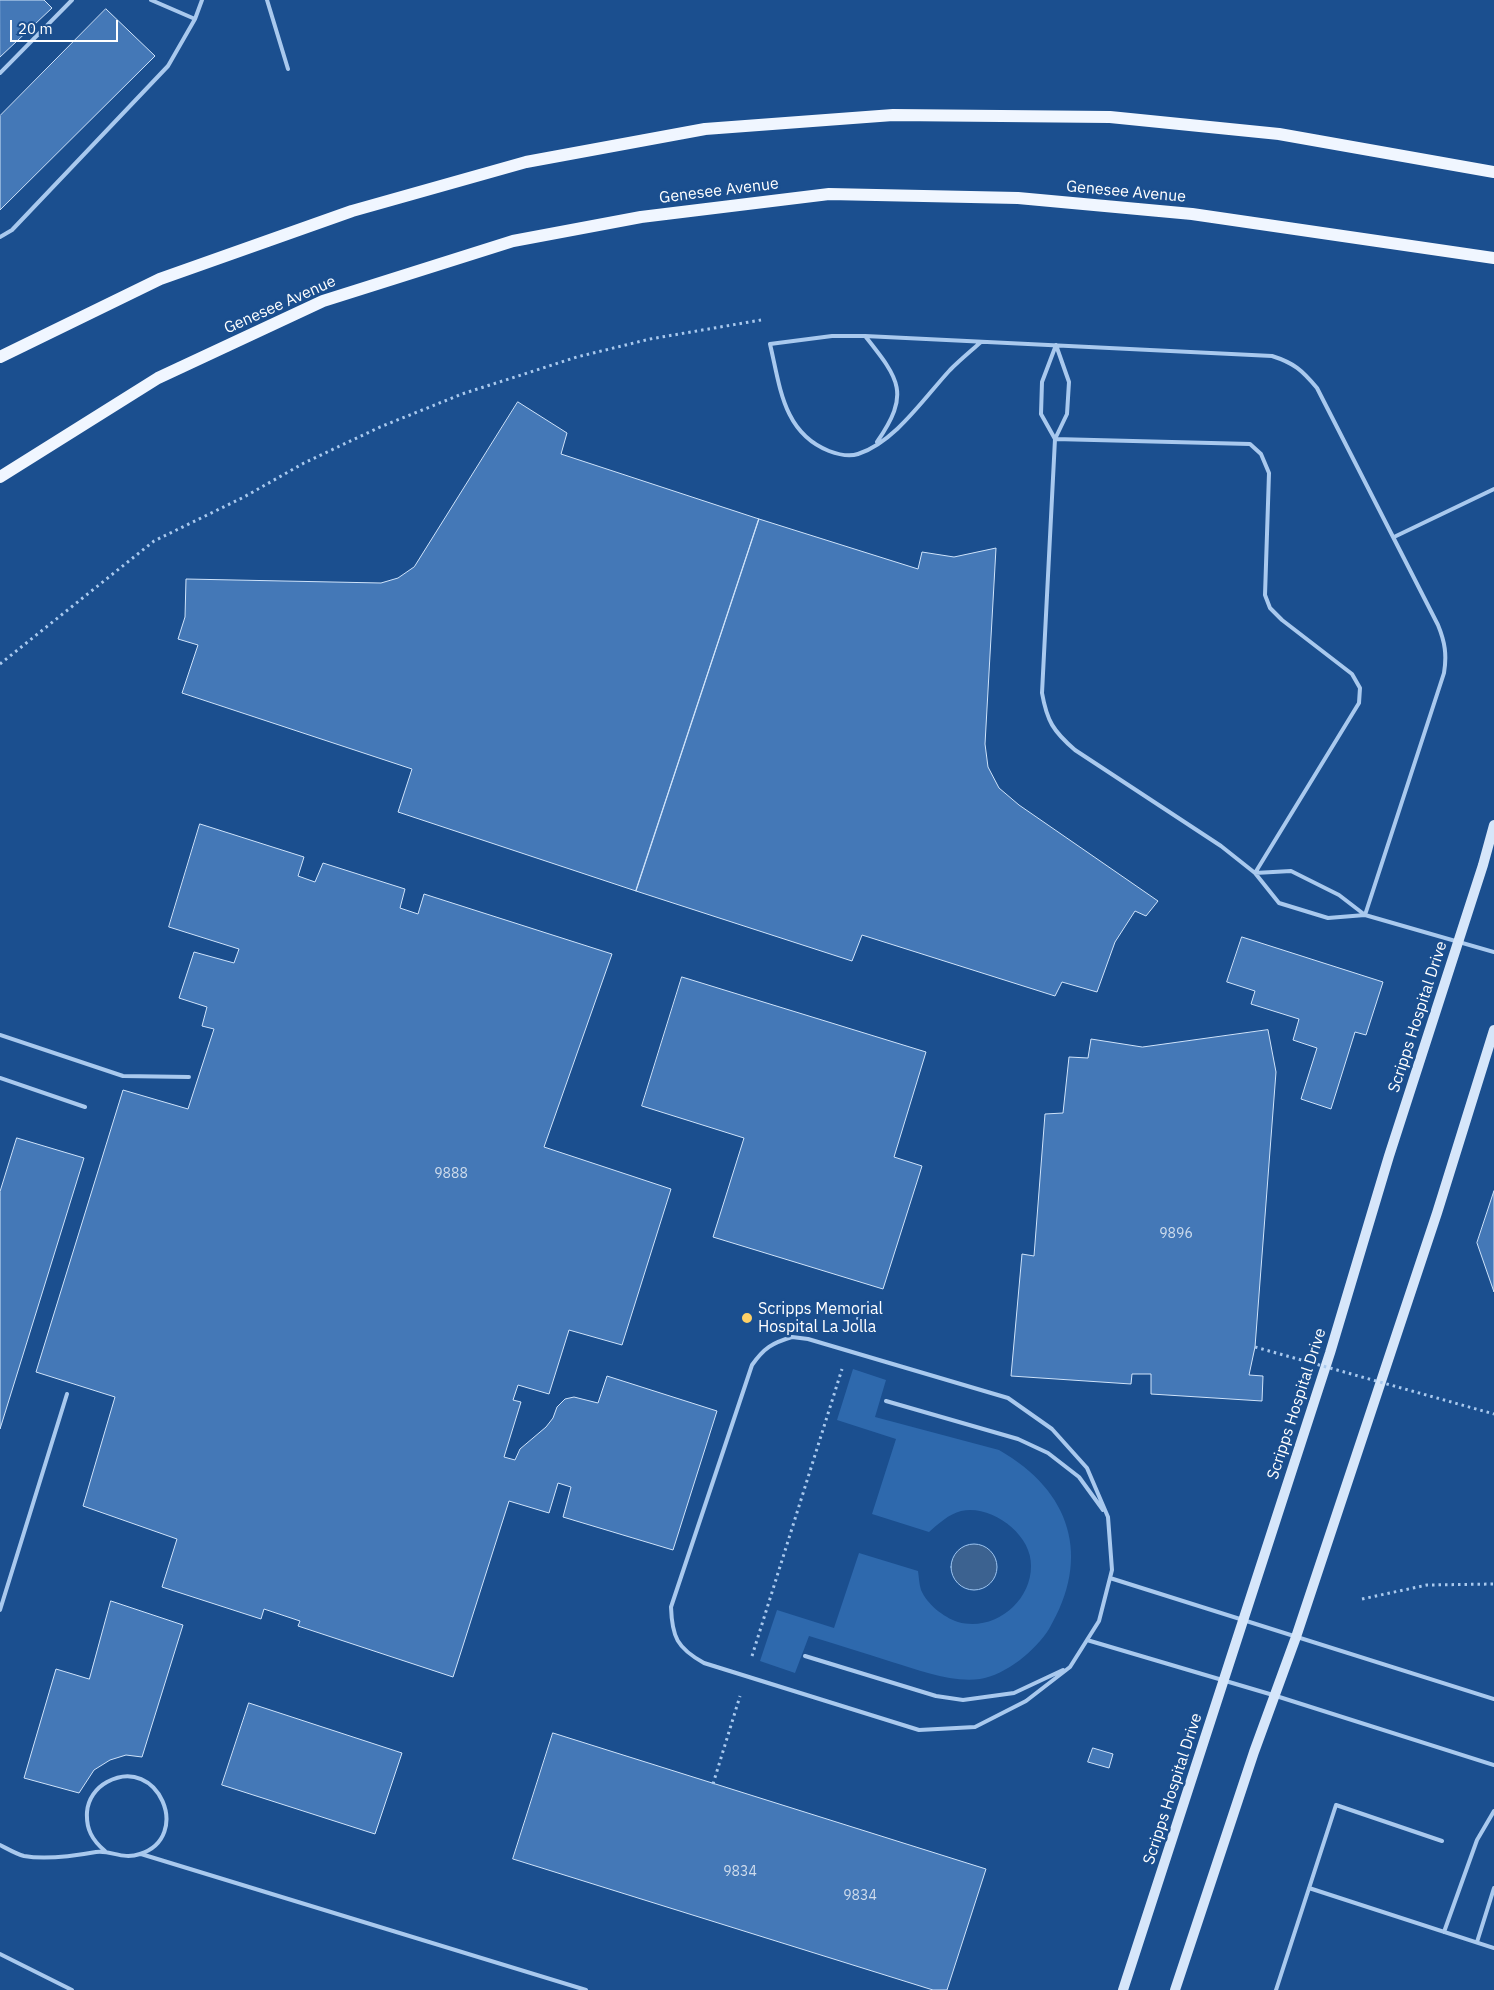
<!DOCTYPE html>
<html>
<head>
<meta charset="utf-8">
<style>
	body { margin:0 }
	#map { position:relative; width:1494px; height:1990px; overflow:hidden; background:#1b4f8f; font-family:"IBM Plex Sans",sans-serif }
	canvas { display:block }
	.scale { position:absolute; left:10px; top:20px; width:108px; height:22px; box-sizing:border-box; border:2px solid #fff; border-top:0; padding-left:6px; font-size:15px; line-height:18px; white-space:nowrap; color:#fff; -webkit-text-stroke:4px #1b4f8f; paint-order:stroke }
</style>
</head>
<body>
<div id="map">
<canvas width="1494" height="1990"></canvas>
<div class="scale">20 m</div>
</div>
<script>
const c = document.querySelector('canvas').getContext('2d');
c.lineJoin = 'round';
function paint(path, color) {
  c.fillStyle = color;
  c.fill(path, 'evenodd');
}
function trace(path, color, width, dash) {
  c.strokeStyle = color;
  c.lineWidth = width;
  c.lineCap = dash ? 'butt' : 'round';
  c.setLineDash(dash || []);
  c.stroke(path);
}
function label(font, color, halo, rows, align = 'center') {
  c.font = font + ' "IBM Plex Sans",sans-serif';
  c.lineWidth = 5;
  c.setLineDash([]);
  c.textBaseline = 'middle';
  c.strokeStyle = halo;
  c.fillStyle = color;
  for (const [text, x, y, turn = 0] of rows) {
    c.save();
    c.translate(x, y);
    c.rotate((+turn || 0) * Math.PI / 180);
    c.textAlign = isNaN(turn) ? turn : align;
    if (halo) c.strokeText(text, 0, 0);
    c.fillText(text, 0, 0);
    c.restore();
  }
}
const green = new Path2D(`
	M 853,1369 L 886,1380 L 875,1417 L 999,1450 C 1071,1491 1092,1557 1049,1629 C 1036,1650 1006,1675 980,1679 C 952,1683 919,1670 892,1662 C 864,1653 836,1644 809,1636 L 795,1673 L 760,1661 L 777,1610 L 834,1628 L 859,1553 L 918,1571 C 919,1577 919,1584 921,1590 C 927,1604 943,1617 958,1622 C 993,1632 1031,1603 1031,1566 C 1032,1534 991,1504 961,1511 C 949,1514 938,1524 929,1532 L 872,1514 L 896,1439 L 837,1420 Z`);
const water = new Path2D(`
	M951 1567a23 23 0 1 1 46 0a23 23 0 1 1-46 0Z`);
const building = new Path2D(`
	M 0,0 L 44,0 L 52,8 L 0,57 Z
	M 106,9 L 155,56 L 0,210 L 0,116 Z
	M 518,402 L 567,433 L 561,454 L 759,519 L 636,891 L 398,812 L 412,769 L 182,693 L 198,645 L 178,639 L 185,617 L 186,579 L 381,583 L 398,578 L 414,567 Z
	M 759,519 L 918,569 L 922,552 L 954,557 L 996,548 L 985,744 L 988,767 L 999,788 L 1019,805 L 1158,901 L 1146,916 L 1135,911 L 1115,942 L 1097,992 L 1062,982 L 1055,996 L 862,935 L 852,961 L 636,891 Z
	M 200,824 L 304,857 L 298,876 L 315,882 L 323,863 L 405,889 L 400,908 L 418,914 L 424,894 L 612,954 L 544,1147 L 671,1189 L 622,1345 L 569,1330 L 549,1394 L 518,1385 L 513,1400 L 521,1402 L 504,1457 L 515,1460 L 520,1449 L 546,1427 L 553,1418 L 557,1407 L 565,1399 L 574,1397 L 598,1403 L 607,1376 L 717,1411 L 673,1550 L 563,1517 L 571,1487 L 558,1483 L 549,1513 L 509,1501 L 453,1677 L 298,1626 L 300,1621 L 264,1609 L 261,1619 L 162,1587 L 177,1539 L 83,1506 L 115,1397 L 36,1372 L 123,1090 L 188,1109 L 214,1029 L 202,1026 L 207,1007 L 179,998 L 194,952 L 234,963 L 239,949 L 169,927 Z
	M 1242,937 L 1383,982 L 1366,1035 L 1355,1032 L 1331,1109 L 1301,1099 L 1317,1048 L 1293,1040 L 1299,1019 L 1251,1004 L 1255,991 L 1227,982 Z
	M 682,977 L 926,1052 L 894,1157 L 922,1166 L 883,1289 L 713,1237 L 744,1138 L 642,1106 Z
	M 1268,1030 L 1276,1072 L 1255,1347 L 1249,1375 L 1263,1376 L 1262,1401 L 1151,1394 L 1151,1374 L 1132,1374 L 1131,1384 L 1011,1376 L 1022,1254 L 1034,1256 L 1045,1114 L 1063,1113 L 1069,1057 L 1088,1058 L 1091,1039 L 1142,1047 Z
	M 17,1138 L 84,1158 L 0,1429 L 0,1192 Z
	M 1494,1191 L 1494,1292 L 1477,1243 Z
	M 111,1601 L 183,1625 L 142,1757 L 126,1755 L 110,1760 L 94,1770 L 79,1793 L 24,1778 L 56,1669 L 89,1679 Z
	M 249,1703 L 402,1753 L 375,1834 L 222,1785 Z
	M 553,1733 L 986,1869 L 947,1990 L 933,1990 L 513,1859 Z
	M 1093,1748 L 1113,1754 L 1109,1768 L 1088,1762 Z`);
const path = new Path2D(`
	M 0,664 L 154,541 L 244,497 L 304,463 L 380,427 L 462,394 L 577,357 L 650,339 L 761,320
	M 853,1332 L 861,1309
	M 1362,1599 L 1427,1585 L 1494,1584
	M 752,1656 L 842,1369
	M 713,1784 L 740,1696`);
const lane = new Path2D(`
	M 151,0 L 195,19
	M 267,0 L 288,69
	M 0,73 L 72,0
	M 0,237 L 12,230 L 168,66 L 195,19 L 202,0
	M 865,336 C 899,379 911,393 877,442
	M 981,342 C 971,351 960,360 950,370 C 924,398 895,442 858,454 C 849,457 837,454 829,451 C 783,433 780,386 770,344 L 832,336 L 865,336 L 1272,356 C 1294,363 1302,370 1317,388 L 1438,625 C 1445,642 1447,655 1444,673 L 1365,915 L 1494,952
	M 1055,439 L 1250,444 L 1261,454 L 1269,473 L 1265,595 L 1270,608 L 1282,620 L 1352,674 L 1360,688 L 1359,703 L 1255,873 L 1221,846 L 1075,750 C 1053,731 1047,721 1042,693 L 1055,439 L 1067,414 L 1069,382 L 1056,345
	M 1055,439 L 1041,414 L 1042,382 L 1056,345
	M 1394,537 L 1494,489
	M 1255,873 L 1279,903 L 1328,918 L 1365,915
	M 1255,873 L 1291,871 L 1339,895 L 1365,915
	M 0,1035 L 123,1076 L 189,1077
	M 0,1078 L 85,1107
	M 792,1337 L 808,1339 L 1008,1398 L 1052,1429 L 1087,1468 L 1108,1517 L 1112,1570 L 1099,1621 L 1070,1667 L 1026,1701 L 975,1727 L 919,1730 L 704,1663 C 677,1648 672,1637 671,1607 L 752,1365 C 764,1348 772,1343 792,1337 Z
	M 886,1401 L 1018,1439 L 1048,1453 L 1079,1477 L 1103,1510
	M 1110,1578 L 1494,1699
	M 0,1610 L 67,1394
	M 1087,1640 L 1273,1695 L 1494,1765
	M 805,1656 L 936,1696 L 963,1700 L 1014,1693 L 1063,1670
	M 0,1845 C 8,1849 16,1854 24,1856 C 46,1860 74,1856 96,1852 C 112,1850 122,1860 140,1854 C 193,1837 158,1754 107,1782 C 96,1788 88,1799 87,1812 C 86,1829 92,1840 105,1851
	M 141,1854 L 586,1990
	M 1309,1888 L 1494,1948
	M 1444,1932 L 1477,1840 L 1494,1811
	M 1477,1942 L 1494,1888
	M 0,1954 L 72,1990
	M 1276,1990 L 1336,1805 L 1442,1841`);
const secondary = new Path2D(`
	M 1123,1990 L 1330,1353 L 1389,1156 L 1483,865 L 1494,825
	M 1175,1990 L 1254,1752 L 1296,1637 L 1437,1213 L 1494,1030`);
const primary = new Path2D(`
	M 0,357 L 160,279 L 352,211 L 526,162 L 705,129 L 893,115 L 1110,117 L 1279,134 L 1494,172
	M 0,477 L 158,378 L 323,301 L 513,241 L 641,217 L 829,194 L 1018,198 L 1192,214 L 1494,258`);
const pathBridge = new Path2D(`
	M 1255,1347 L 1494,1414`);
const markers = [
	[747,1318,6,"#ffd166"]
];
const numberNames = [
	["9888",451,1174],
	["9896",1176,1234],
	["9834",740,1872],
	["9834",860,1896]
];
const streetNames = [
	["Genesee Avenue",719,191,-7],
	["Genesee Avenue",1126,192,5],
	["Genesee Avenue",280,305,-24],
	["Scripps Hospital Drive",1418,1017,-72],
	["Scripps Hospital Drive",1297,1404,-72],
	["Scripps Hospital Drive",1173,1789,-72]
];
const poiNames = [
	["Scripps Memorial",758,1309],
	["Hospital La Jolla",758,1327]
];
paint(green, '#2e69ad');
paint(water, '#3c6290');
trace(water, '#9cc4f0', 1);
paint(building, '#4478b7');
trace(building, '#cfe3fa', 1);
trace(path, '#a9c9ee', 3, [2.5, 4]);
trace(lane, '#a9c9ee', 4);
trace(secondary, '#d6e6fa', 10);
trace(primary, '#f0f6ff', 12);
trace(pathBridge, '#a9c9ee', 3, [2.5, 4]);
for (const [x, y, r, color] of markers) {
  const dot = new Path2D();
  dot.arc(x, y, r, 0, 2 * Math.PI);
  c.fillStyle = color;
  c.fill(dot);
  trace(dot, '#1b4f8f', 2);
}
label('14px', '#d0dded', null, numberNames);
label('16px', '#fff', '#1b4f8f', streetNames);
label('16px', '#fff', '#1b4f8f', poiNames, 'left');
</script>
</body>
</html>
